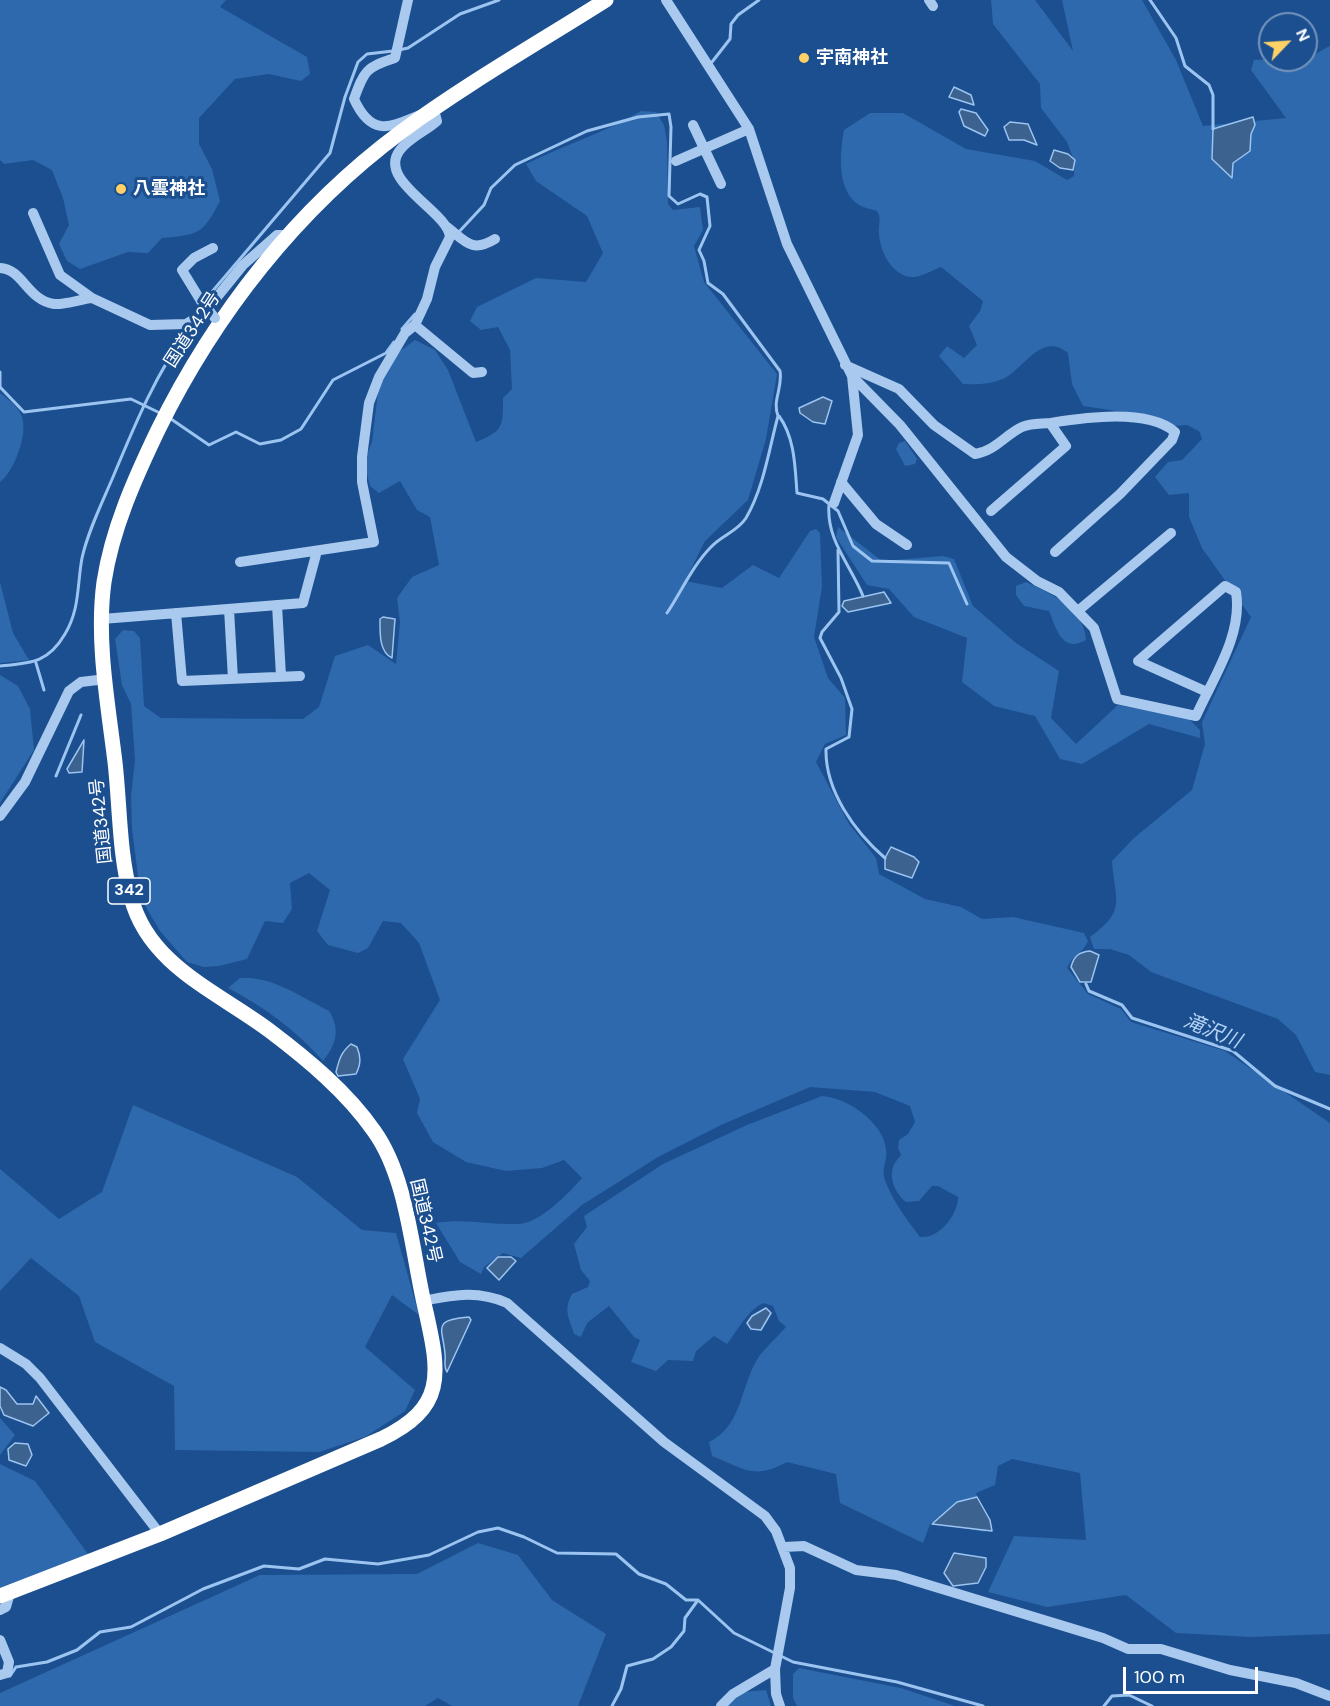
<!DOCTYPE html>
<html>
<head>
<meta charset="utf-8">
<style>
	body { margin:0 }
	#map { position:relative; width:1330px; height:1706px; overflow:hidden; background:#1b4f8f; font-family:"DM Sans",sans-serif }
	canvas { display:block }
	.north { position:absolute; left:1258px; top:12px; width:60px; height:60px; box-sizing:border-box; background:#1b4f8f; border:2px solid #7695bc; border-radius:50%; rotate:65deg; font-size:16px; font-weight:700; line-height:24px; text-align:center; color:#fff }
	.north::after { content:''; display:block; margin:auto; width:21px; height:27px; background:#ffd166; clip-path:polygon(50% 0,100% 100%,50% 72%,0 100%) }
	.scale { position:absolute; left:1123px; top:1667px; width:135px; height:27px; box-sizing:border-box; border:3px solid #fff; border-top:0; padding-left:8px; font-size:18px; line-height:21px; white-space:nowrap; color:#fff; -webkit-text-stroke:4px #1b4f8f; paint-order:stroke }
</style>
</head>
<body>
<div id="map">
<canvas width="1330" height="1706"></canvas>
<div class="north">N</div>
<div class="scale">100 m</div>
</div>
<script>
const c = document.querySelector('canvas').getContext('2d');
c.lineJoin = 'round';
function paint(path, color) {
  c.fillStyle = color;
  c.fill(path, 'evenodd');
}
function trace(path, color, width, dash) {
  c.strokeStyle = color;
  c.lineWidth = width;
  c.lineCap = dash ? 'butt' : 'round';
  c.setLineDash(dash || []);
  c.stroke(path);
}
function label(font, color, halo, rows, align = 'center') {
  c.font = font + ' "DM Sans","Noto Sans JP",sans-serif';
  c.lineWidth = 6;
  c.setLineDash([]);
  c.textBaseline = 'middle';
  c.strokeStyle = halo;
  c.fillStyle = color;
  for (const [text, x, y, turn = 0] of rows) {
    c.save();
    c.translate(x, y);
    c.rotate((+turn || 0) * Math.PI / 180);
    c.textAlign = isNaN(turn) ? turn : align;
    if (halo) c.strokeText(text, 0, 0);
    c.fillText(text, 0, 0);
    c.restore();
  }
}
const green = new Path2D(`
	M 0,0 L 226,0 L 220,7 L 307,57 L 310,74 L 301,81 L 269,74 L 235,79 L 199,118 L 199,144 L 212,169 L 220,201 C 203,234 199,235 162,238 L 148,253 L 128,252 L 80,269 L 67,261 L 59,244 L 69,225 L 63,198 L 52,170 L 33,160 L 4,164 L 0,160 Z
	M 991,0 L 1035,0 L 1073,51 L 1062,0 L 1142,0 L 1176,60 L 1203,126 L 1286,118 L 1251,70 L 1254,60 C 1270,59 1283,63 1297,62 C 1307,61 1319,51 1330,46 L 1330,1075 L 1315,1072 L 1296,1035 L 1278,1019 L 1151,972 L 1129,955 L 1110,949 L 1094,949 L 1090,937 C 1127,910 1115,902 1112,861 L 1134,838 L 1192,790 L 1205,744 L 1202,722 L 1251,617 L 1202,548 L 1189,517 L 1189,493 L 1169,495 L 1155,477 L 1168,462 L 1182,460 L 1202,439 L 1199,431 L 1187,425 L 1175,426 L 1151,416 L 1083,406 L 1072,384 L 1068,353 C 1042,332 1026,366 1005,378 C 992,384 977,385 963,384 L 939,356 L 947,346 L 964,358 L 977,345 L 969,326 L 980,311 L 983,301 L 941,267 C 933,270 923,276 914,277 C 893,278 880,252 879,234 C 878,224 882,219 877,211 C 872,209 864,208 859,205 C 836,190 840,153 844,130 L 870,113 L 903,113 L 966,149 L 1035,161 L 1067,180 L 1074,176 L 1075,163 L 1067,142 L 1041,108 L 1040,84 L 993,24 Z
	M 641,111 L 656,112 L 664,125 L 667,142 L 668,204 L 673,210 L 700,207 L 703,230 L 694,246 L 704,282 L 777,374 L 766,439 L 748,500 L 705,541 L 685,581 L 722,588 L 753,565 L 779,578 L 810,531 L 816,529 L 820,533 L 822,587 L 814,637 L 828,678 L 845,698 L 846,735 L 825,744 L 816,762 L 849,824 L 876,858 L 879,874 L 925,899 L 961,907 L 982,919 L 1013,917 L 1084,933 L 1088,941 C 1084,952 1072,956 1067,968 L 1088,994 L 1121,1009 L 1131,1022 L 1225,1051 L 1330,1123 L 1330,1634 L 1251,1637 L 1176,1633 L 1126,1595 L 1047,1607 L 988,1592 L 1014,1536 L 1086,1540 L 1080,1473 L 1012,1459 L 998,1466 L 995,1485 L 976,1493 L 988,1520 L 985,1532 L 931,1522 L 923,1543 L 840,1503 L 836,1474 L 787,1462 C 754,1480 745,1469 712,1456 L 709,1442 C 744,1425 740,1383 760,1355 C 768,1345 778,1336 786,1327 L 779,1321 L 773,1306 L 763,1303 C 746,1312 739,1329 727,1344 L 714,1336 L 696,1351 L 693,1361 L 668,1360 L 656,1371 L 631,1362 L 640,1340 L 634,1337 L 609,1306 L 587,1323 L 581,1337 L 574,1334 C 569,1318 563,1310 572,1294 L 588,1287 L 590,1281 L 581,1270 L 574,1244 L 587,1227 L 584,1216 L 663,1164 L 747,1125 L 822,1096 C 848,1098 883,1122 886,1149 C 888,1158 882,1168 884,1177 C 890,1197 907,1220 920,1237 C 939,1239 958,1215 958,1197 L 938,1186 L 932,1186 L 919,1201 L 906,1202 C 896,1194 889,1180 893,1167 C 894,1163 898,1159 901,1155 L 898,1148 L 899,1140 L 908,1134 L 915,1122 L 910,1106 L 875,1092 L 810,1087 L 721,1125 L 658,1157 L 582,1205 L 521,1258 L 503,1253 L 484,1267 L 481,1274 L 460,1262 L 436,1223 C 464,1218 491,1225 519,1224 C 540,1223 569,1193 582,1178 L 564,1160 L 542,1168 L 506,1171 L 466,1162 L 433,1142 L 417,1113 L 420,1099 L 403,1059 L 440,1000 L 419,943 L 401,923 L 383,921 L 368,948 L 358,953 L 328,945 L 317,931 L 330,890 L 309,873 L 290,883 L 292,909 L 283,923 L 265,921 L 247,959 L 219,966 L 204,967 L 187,962 L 160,931 L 141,899 L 132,829 L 131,796 L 135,760 L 131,704 L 122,685 L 115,639 L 123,630 L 134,631 L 140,638 L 144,706 L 161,718 L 303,719 L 319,707 L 335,656 L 368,645 L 396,664 L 400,622 L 397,598 L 412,577 L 439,565 L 430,517 L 417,510 L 400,481 L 379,493 L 370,486 L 364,462 L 372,442 L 379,384 L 396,354 L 415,340 L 435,350 L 448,370 L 476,442 C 503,431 503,427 503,398 L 512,389 L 510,350 L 498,327 L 481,330 L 470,321 L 477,307 L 536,278 L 586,282 L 603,253 L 587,216 L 536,181 L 526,164 C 564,145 604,133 641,111 Z
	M 0,393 C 9,400 18,406 22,417 C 28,434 14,472 0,482 Z
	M 905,441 L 917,459 L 915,464 L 905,466 L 896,449 L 899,443 Z
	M 838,527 L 882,561 L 943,556 L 954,559 L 973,606 L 1016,643 L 1059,671 L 1051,718 L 1076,744 L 1118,705 L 1188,718 L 1200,730 L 1200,738 L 1149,724 L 1082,764 L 1060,759 L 1035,716 L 994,706 L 962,682 L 967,638 L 914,617 L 889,589 L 867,585 L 836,537 Z
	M 0,582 L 13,633 L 29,660 L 0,663 Z
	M 1026,582 C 1051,593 1085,610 1086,640 C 1062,654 1056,628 1049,611 L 1024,606 L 1016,595 L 1016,586 Z
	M 0,675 L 18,686 L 30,709 L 34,750 L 0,803 Z
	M 240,978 C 273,976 300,997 329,1011 C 341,1029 336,1045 323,1061 C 296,1030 264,1007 228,988 Z
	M 133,1105 L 297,1177 L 362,1230 L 396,1233 L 419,1315 L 392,1295 L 365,1347 L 415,1390 L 405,1411 L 365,1437 L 319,1452 L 175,1450 L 174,1386 L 95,1342 L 79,1296 L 31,1258 L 0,1291 L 0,1169 L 59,1219 L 102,1192 Z
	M 0,1418 L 15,1435 L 0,1455 Z
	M 0,1464 L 35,1481 L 88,1554 L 0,1590 Z
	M 478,1543 L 518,1555 L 552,1600 L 606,1634 L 578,1706 L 452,1706 L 438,1698 L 425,1706 L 0,1706 L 0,1693 L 260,1575 L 417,1574 Z
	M 799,1668 L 901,1688 L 955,1706 L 797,1706 L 793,1698 L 793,1674 Z
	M 766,1690 L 771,1706 L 728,1706 L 743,1692 Z`);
const water = new Path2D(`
	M 954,87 L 971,95 L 974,105 L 949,97 Z
	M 961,109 L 976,113 L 988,130 L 985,136 L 964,126 L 959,112 Z
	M 1253,117 L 1255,125 L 1251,134 L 1250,151 L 1233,163 L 1232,178 L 1212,159 L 1213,129 Z
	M 1010,122 L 1028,124 L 1037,145 L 1024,140 L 1009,140 L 1004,127 Z
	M 1054,150 L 1068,154 L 1075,160 L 1073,170 L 1060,168 L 1050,161 Z
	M 823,397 L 832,401 L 825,424 L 813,422 L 800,413 L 799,408 Z
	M 884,592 L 891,603 L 848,612 L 842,606 L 844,601 Z
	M 383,617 L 395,619 L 392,658 C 379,652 380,633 380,619 Z
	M 84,740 L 82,772 L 69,773 L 67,769 Z
	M 891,847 L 914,857 L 919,862 L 912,878 L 885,869 L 885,858 Z
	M 1090,951 L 1099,955 L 1091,982 L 1080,982 L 1071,967 C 1074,956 1079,952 1090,951 Z
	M 351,1044 L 357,1047 C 361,1057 361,1064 356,1074 L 338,1076 L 336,1072 C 339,1060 341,1052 351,1044 Z
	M 498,1257 L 511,1257 L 516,1261 L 499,1280 L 487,1268 Z
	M 766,1308 L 771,1313 L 761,1330 L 751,1329 L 747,1323 L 752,1316 Z
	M 469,1317 L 471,1320 L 447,1372 C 443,1366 446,1361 445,1354 C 443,1328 431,1320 469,1317 Z
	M 0,1387 L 6,1390 L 17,1404 L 33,1404 L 36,1396 L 49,1413 L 33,1426 L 4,1415 L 0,1406 Z
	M 15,1443 L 28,1444 L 32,1455 L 26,1466 L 9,1460 L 8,1449 Z
	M 977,1497 L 990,1520 L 992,1531 L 932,1524 L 957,1502 Z
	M 954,1553 L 986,1558 L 986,1567 L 978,1583 L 953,1586 L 944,1573 Z`);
const stream = new Path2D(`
	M 1150,0 L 1176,38 L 1185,66 L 1209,85 L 1213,95 L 1213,129
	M 399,50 L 408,48 L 460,14 L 499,0
	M 712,62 L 730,39 L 731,24 L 738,15 L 759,0
	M 457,234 L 484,205 L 491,188 L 515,165 L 587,131 L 638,117 L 669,114 L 671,127 L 669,196 L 678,204 L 700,194 L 707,197 L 710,226 L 699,250 L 704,261 L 708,283 L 723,294 L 780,371 C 783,388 772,400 778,416 C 769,449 764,487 746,518 C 737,532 722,535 711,547 C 693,565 681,592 667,613
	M 205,300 L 330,153 L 345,97 L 358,62 L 367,54 L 393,51
	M 402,329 L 415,314
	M 0,372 L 0,387 L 24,412 L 131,399 L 162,414
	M 779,416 C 795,438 795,467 797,493 L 823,499 L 838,511 L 853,546 L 872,561 L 949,563 L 967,604
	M 171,419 L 209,445 L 236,432 L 260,444 L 281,440 L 301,429 L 333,380 L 386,353 L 394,342
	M 829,504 C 826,540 850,564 863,596
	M 838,550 L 839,612 L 822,632 L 820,638 L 841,678 L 852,709 L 849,737 L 826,749 C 825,791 855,832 885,858
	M 36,663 L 44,690
	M 0,666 C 31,663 48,663 65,634 C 80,609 77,585 82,558 C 88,531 102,503 113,477 C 135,424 156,373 190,327
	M 56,776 L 81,715
	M 1086,984 L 1089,991 L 1122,1005 L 1132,1018 L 1233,1051 L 1275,1086 L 1330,1109
	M 10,1676 L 16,1667 L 47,1662 L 77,1650 L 100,1632 L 131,1627 L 203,1589 L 264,1566 L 299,1569 L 325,1559 L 378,1564 L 429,1555 L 478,1532 L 498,1528 L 524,1537 L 557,1553 L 616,1554 L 639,1574 L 666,1584 L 686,1600 L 698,1600 L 734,1633 L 793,1662 L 897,1682 L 983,1706
	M 612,1706 L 621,1689 L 627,1666 L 653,1659 L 671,1647 L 684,1631 L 685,1618 L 698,1600
	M 1104,1706 L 1112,1696 L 1129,1695 L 1152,1706`);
const minor = new Path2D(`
	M 666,0 L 749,129 L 787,244 L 852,376 L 900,425 L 1006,557 L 1037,581 L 1059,592 L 1094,628 L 1117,699 L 1196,716 C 1213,678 1243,635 1236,592 L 1225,586 L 1138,661 L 1207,692
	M 929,0 L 933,6
	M 693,125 L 721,184
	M 676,161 L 749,129
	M 33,213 L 60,275 L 92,298 L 150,325 L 186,324 L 204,313 L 243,265 L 277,235 L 288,235
	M 447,227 C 466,242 472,253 495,239
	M 0,268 C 23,269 27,300 54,304 C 65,305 81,299 92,298
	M 201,301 L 182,270 L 194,258 L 213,248
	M 415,325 L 473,373 L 482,372
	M 845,365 L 899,389 L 934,425 L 975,454 C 995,451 1005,435 1022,427 C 1031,423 1041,424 1050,423 C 1083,418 1147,408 1175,432 L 1172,440 L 1120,494 L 1055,552
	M 841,482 L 876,524 L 907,545
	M 834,503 L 858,435 L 852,376
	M 991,511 L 1066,446 L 1050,423
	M 240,562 L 374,542 L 362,482 L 362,457 L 369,403 L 379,377 L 405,333 L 415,325 L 427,299 L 435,267 L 450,237 C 448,211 376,181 400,150 C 409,138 426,131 437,121 L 434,110 C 398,121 375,145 354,99 C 364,71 366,67 395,58 L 408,0
	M 277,605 L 281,676
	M 229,609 L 233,679
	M 1079,610 L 1171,533
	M 176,613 L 182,681 L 300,676
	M 102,619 L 303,603 L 317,551
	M 0,816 L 25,782 L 69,691 L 81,682 L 106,679
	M 423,1301 C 454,1295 477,1290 507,1303 L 664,1442 L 765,1516 L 776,1531 L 790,1568 L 790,1588 L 775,1669 L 776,1694 L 780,1706
	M 0,1348 L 26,1364 L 40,1378 L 160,1534
	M 784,1547 L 804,1546 L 856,1570 L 896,1575 L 1103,1638 L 1128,1649 L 1161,1649 L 1230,1670 L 1296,1683 L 1330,1696
	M 0,1610 L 6,1607 L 10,1593
	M 0,1640 L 9,1662 L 7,1673 L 0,1675
	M 721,1706 L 733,1694 L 775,1669`);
const highway = new Path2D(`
	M 0,1596 L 160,1534 L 381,1439 C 446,1408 440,1374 426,1312 C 412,1255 408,1178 374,1131 C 347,1092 307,1059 270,1031 C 218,992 148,965 131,897 C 119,854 120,806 115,762 C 108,704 96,641 104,582 C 112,529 135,478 158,430 C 215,314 297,209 401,132 C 466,84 538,43 606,0`);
const minorBridge = new Path2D(`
	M 201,301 L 215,318`);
const markers = [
	[804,58,6,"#ffd166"],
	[121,189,6,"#ffd166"]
];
const shields = [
	[129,891,42]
];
const shieldNames = [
	["342",129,891]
];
const poiNames = [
	["宇南神社",816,58],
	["八雲神社",133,189]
];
const streetNames = [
	["国道342号",193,330,-57],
	["国道342号",102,821,-96],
	["国道342号",425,1221,77]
];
const waterNames = [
	["滝沢川",1212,1032,22]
];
paint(green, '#2e69ad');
paint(water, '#3c6290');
trace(water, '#9cc4f0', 1.5);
trace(stream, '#9cc4f0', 3);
trace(minor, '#a9c9ee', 10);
trace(highway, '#fff', 15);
trace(minorBridge, '#a9c9ee', 10);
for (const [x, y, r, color] of markers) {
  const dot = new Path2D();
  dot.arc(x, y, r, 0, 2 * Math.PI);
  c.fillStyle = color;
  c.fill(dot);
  trace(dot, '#1b4f8f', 2);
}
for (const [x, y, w] of shields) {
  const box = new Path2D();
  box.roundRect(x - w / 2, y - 13, w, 26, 4.5);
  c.fillStyle = '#1b4f8f';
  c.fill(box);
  trace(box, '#fff', 1.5);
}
label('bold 16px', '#fff', null, shieldNames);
label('bold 18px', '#fff', '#1b4f8f', poiNames, 'left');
label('18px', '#fff', '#1b4f8f', streetNames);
label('italic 20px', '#b5d3f5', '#1b4f8f', waterNames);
</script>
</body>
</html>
